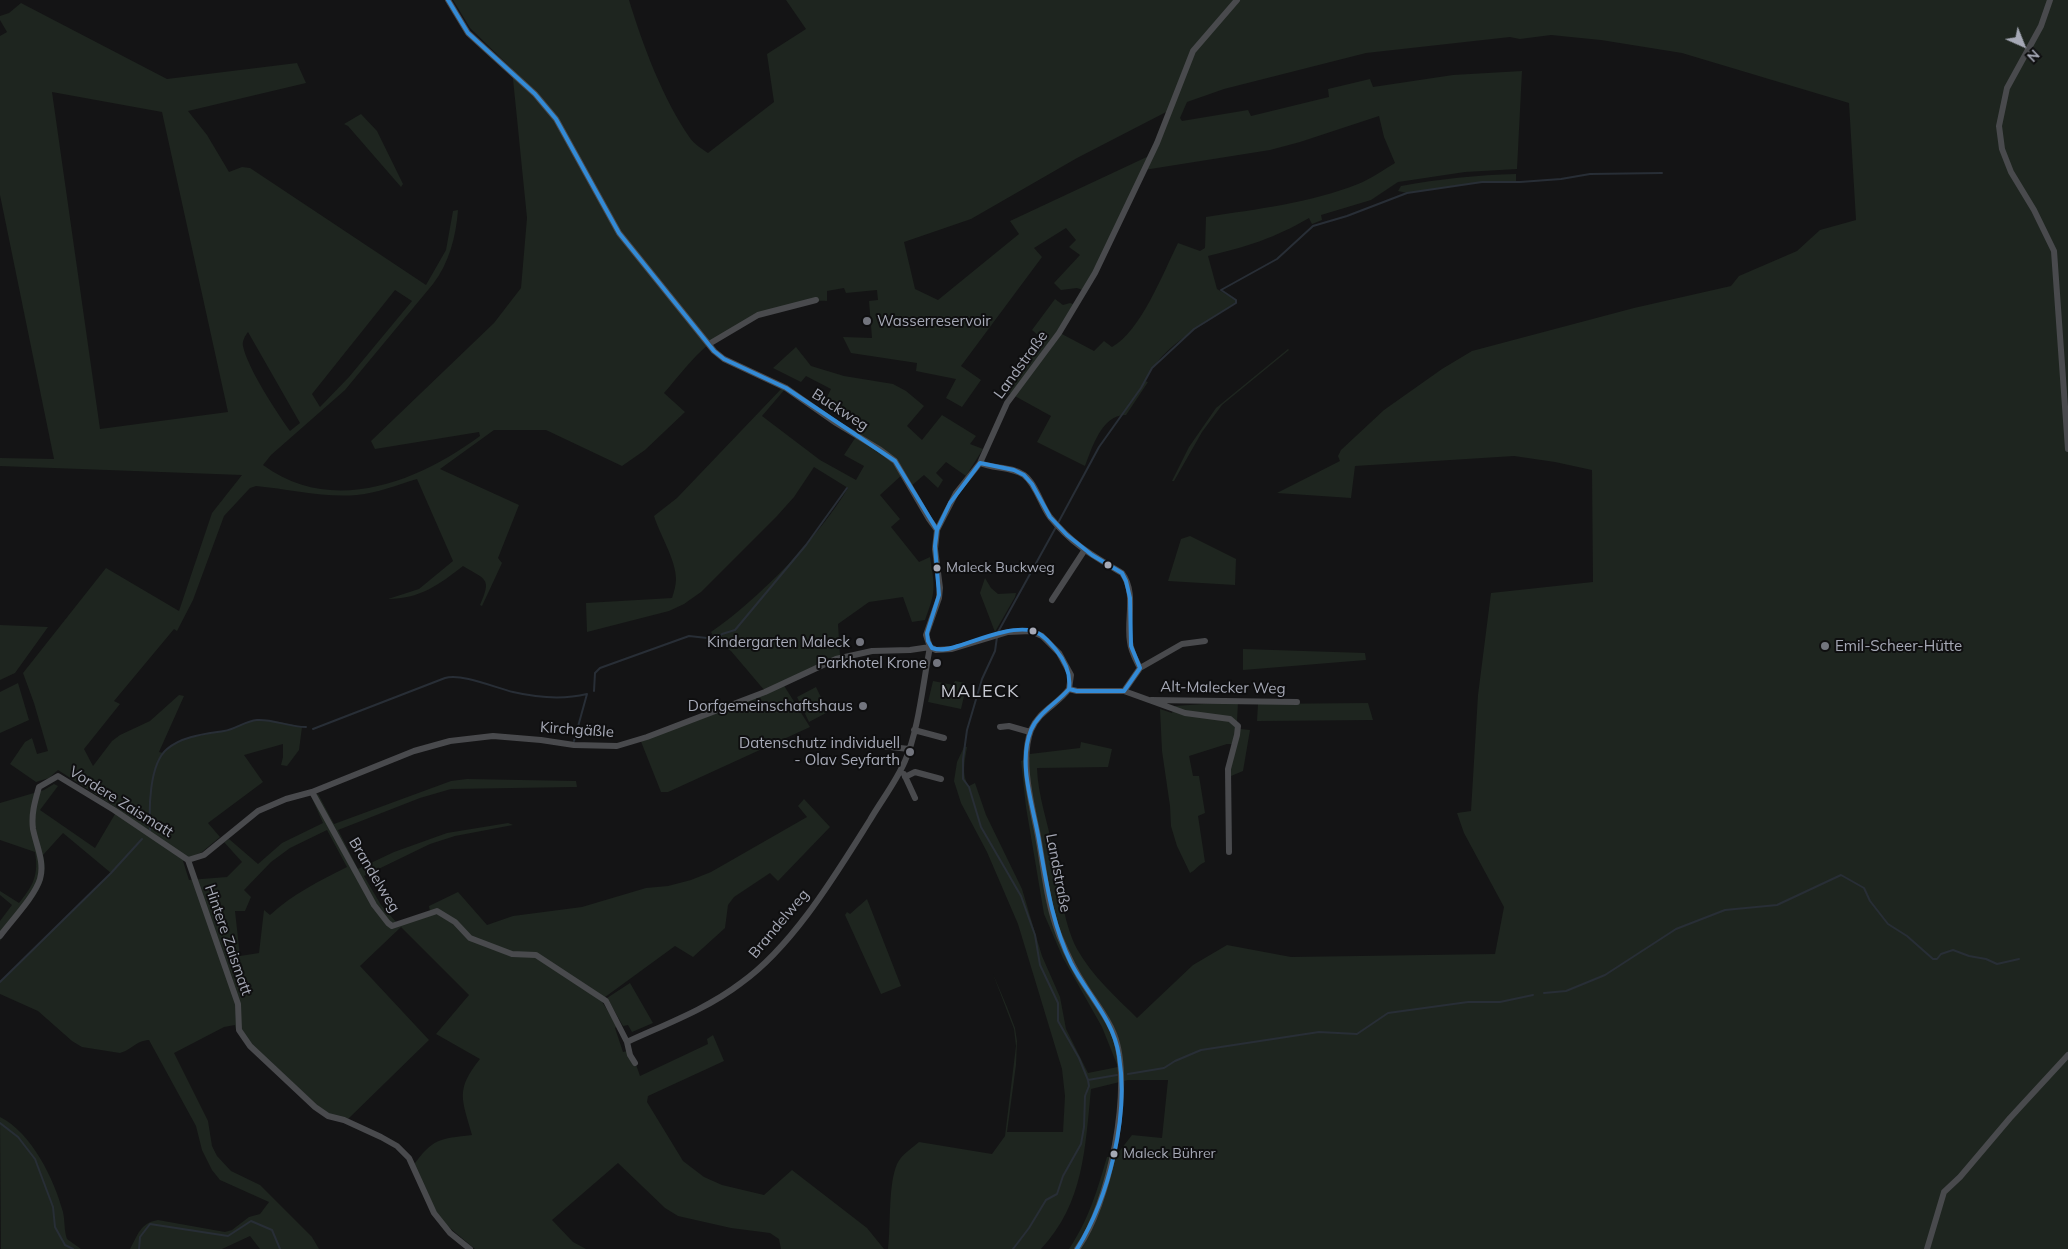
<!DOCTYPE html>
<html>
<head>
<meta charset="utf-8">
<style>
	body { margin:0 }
	#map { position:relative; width:2068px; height:1249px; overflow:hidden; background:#141415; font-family:Mulish,sans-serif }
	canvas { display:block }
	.north { position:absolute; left:1998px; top:20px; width:50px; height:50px; -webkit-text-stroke:4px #0f0f10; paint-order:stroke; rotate:136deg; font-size:14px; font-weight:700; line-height:20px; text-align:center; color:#a6a9b6 }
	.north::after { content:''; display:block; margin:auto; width:18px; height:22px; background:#a6a9b6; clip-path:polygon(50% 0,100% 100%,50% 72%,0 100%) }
</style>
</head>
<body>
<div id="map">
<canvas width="2068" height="1249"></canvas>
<div class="north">N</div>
</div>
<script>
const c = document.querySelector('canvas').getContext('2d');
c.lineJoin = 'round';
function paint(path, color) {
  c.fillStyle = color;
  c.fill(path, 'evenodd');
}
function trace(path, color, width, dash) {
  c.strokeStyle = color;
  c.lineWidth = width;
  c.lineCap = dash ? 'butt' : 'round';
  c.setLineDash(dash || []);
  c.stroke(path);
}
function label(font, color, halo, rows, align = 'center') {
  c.font = font + ' Mulish,sans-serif';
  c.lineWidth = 4;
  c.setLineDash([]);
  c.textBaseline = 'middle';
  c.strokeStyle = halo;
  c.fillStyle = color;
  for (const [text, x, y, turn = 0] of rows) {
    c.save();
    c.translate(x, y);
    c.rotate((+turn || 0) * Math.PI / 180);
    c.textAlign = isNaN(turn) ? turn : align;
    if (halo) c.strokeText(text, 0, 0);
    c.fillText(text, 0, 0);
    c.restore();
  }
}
const green = new Path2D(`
	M 453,0 L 629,0 C 643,46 663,99 690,138 C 694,144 702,149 708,153 L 774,102 L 767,54 L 806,29 L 786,0 L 2068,0 L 2068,1249 L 1069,1249 C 1089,1219 1097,1191 1107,1157 L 1115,1157 L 1132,1135 L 1162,1138 L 1168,1080 L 1128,1080 L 1091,1089 C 1085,1148 1084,1203 1041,1249 L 888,1249 C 891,1225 888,1185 897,1164 C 902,1154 911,1149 919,1142 L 992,1154 L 1005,1136 L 1016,1046 L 1014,1029 L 993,974 L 1007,1007 L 1015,1028 L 1017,1041 L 1016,1065 L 1007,1132 L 1063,1132 L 1065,1096 L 1062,1069 L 1018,924 L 987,852 L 961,803 L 954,781 L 957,762 L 964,747 L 967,747 C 965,760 961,775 969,786 L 975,783 L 986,815 L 1022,889 L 1042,956 L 1060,997 L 1066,1029 L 1088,1073 L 1118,1067 L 1102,1027 L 1063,958 L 1044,914 L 1026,807 L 1021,761 L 1030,757 L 1030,754 L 1080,748 L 1081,742 L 1112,749 L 1108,767 L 1037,768 C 1038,797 1048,822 1053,850 C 1060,882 1062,920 1077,949 C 1092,976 1116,997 1137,1018 L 1193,965 L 1227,945 L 1291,957 L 1495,954 L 1504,907 L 1464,833 L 1457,813 L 1471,811 L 1478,695 L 1491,593 L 1593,582 L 1592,470 L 1555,462 L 1514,456 L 1355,466 L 1351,498 L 1277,493 L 1340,461 L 1338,456 L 1341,450 L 1384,410 L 1442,369 L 1472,351 L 1634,308 L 1731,286 L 1739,276 L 1797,251 L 1820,230 L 1856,220 L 1849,103 L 1682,53 L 1601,40 L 1551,35 L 1520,39 L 1510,37 L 1366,53 L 1224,89 L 1187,102 L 1180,118 L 1182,121 L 1248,110 L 1251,116 L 1329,97 L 1328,89 L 1370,79 L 1373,87 L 1453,75 L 1522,71 L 1517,169 L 1465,172 L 1398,182 L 1371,200 L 1321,215 L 1322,220 L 1312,224 L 1309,218 C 1275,238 1246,247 1208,256 L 1217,289 L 1236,300 L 1236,303 C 1204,325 1163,344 1145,381 L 1148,382 L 1126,415 C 1102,414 1092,448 1085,466 L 1037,442 L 1051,416 L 1004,390 L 1040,337 L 1032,330 L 1055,299 L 1063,305 L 1070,303 L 1076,305 L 1060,333 L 1094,351 L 1104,341 L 1112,347 C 1141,331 1163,273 1178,243 L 1200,251 L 1205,248 L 1206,217 C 1257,209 1310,203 1358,184 C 1371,179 1383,170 1395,163 L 1384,137 L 1379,116 L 1300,142 L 1270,150 L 1144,170 L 1085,291 L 1077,288 L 1061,290 L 1054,283 L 1080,255 L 1069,247 L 1076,240 L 1066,228 L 1034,248 L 1042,257 L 961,366 L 981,380 L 962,407 L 946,398 L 956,379 L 916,371 L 917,363 L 851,353 L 843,337 L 872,338 L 869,301 L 878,300 L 877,290 L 846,293 L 844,288 L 827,291 L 827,301 C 794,298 734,323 709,344 C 692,358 678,377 664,393 L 685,412 L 645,450 L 622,466 L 546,430 L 494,430 L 440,469 L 519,505 L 498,558 L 502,563 L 482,606 L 480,605 C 492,578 486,580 463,566 C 439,585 419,599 388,599 L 419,589 L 453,561 L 417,479 C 397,485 377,493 357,495 C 324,498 289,489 256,486 L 250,488 L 224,516 L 193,600 L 177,631 L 174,629 L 114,701 L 120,704 L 84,749 L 93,766 L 112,741 L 120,735 L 150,721 L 179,695 L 184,696 L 159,752 L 163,753 C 179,735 205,736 227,730 C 237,727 246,721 256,720 C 271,719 287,724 302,727 L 299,750 L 287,766 L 281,765 L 283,757 L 283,744 L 244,755 L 263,782 L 208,823 L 220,837 L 202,852 L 183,861 L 189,880 L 227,877 L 242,862 L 224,842 L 229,839 L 258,864 L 282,843 L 323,823 L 311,796 L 318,794 L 334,824 L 451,781 L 467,779 L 576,781 L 577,787 L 574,787 L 451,789 L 420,798 L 338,830 L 358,869 L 394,852 L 447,833 L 508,823 L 513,825 L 455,836 L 430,844 L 364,876 L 381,905 L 397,923 L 430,911 L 429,906 L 458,892 L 487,925 L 513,916 L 582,907 L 646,888 L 668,886 L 691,880 L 711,872 L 807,817 L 798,806 L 804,799 L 830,827 L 778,881 L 770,873 L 734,897 L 728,905 L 725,928 L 693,957 L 675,946 L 601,1000 L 617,1026 L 615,1028 L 623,1052 L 631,1050 L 640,1076 L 708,1044 L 707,1039 L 713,1035 L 724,1061 L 648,1096 L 647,1102 L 683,1161 L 704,1177 L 722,1185 L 764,1195 L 792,1170 L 867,1228 L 884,1249 L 781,1249 L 779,1239 L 770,1233 L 731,1228 L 678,1216 L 665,1208 L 618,1163 L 552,1220 L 573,1242 L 586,1249 L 475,1249 L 433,1214 L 413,1166 C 433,1138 439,1139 472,1135 C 462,1099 455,1090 480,1059 L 436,1034 L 469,995 L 401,927 L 360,966 L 429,1040 L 347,1120 L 332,1119 L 236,1030 L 235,1025 L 224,1027 L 174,1053 L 208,1121 L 212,1146 L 217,1156 L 231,1171 L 260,1185 L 312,1237 L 319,1249 L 260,1249 L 250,1236 L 222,1249 L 130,1249 C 138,1235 140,1223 158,1220 L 225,1232 L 232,1230 L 249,1217 L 260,1214 L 269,1202 L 220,1180 L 212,1170 L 202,1150 L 196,1126 L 149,1040 C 135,1041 132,1050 120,1053 L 82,1047 L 72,1041 L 38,1011 L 0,994 L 0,982 L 111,873 L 63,833 L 43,855 C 53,892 17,912 0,941 L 0,921 L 12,905 L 0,895 L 0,891 L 19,903 C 33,886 39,875 35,852 L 0,840 L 0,803 L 44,790 L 54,784 L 58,786 L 40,810 L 95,848 L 118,809 L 58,770 L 49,778 L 36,782 L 10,764 L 25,742 L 32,738 L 37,754 L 48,751 L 34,703 L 23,673 L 106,568 L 179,611 L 212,513 L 242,475 L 0,466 L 0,458 L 54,459 L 0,195 L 0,36 L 7,32 L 0,20 L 0,16 L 9,13 L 21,3 L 167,79 L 297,63 L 306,83 L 188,111 L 207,135 L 229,172 L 242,167 L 250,168 L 426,285 L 446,250 L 453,211 L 458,210 C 456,237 449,263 433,284 L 345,390 L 271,455 L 263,465 C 332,516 418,482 480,436 L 479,432 L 375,449 L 371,441 L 494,323 L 521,288 L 527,218 L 512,69 L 470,28 ZM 52,92 L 162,112 L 228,412 L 100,429 ZM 1170,110 L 1151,155 L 1010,221 L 1019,234 L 938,300 L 915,289 L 904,242 L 971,219 L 1077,158 ZM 395,290 L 412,301 L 349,377 L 320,407 L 312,394 ZM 248,332 L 300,423 L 290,431 C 277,413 247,367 243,346 C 242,341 245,336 248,332 ZM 327,830 L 347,867 C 319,881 293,894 270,915 L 264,910 L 259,953 L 240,956 L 235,911 L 245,911 L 251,897 L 244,890 L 271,862 L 290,848 Z
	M 361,114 L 377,131 L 403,184 L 401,187 L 348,126 L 344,124 Z
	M 1516,174 L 1516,182 L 1482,182 L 1407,193 L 1398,191 L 1401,186 C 1439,179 1477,175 1516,174 Z
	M 796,347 L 811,366 L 844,376 L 893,384 L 906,391 L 924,406 L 907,426 L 922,440 L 942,415 L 976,436 L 970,444 L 983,449 L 966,476 L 946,462 L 936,473 L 943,480 L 938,488 L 924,475 L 910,487 L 903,474 L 880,495 L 900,519 L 891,527 L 919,562 L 930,557 C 935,588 936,591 925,620 L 912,622 L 903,597 L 869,602 L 838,624 L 840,656 L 783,684 L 810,727 L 668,792 L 661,792 L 640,739 L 765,691 L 731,651 L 716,641 L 711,632 C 759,599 818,538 848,488 L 814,467 L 794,497 L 777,516 L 701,592 L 684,604 L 669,611 L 587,632 L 586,603 L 672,598 C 674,592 676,585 676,579 C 676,560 660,535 654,516 L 677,498 L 783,387 L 786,388 L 762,416 L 820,460 L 856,480 L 864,466 L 844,455 L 861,429 L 824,403 L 831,389 L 806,376 L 801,382 L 773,368 Z
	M 1288,349 L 1289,350 L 1222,405 L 1202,432 L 1174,481 L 1172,481 L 1189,447 L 1216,408 Z
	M 1190,536 L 1236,559 L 1235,585 L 1168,581 L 1181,539 Z
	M 985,578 L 991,588 L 998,594 L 1016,593 L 1015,597 L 995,632 L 980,593 Z
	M 0,625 L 48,627 L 15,673 L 0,680 Z
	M 1243,649 L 1365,653 L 1366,660 L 1243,670 Z
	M 933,681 L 953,685 L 955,681 L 965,683 L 965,692 L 961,709 L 928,702 Z
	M 18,683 L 29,720 L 0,733 L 0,692 Z
	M 816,687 L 828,712 L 809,722 L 797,697 Z
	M 1217,703 L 1238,703 L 1237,721 L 1240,729 L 1250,730 L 1243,771 L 1231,776 L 1231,762 L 1237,744 L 1227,744 L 1189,756 L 1193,776 L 1199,776 L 1205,813 L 1198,816 L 1205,862 C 1198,865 1196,870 1190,873 L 1177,846 L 1171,826 L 1170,806 L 1162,751 L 1160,709 L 1172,713 L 1175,706 Z
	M 1368,703 L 1373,720 L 1257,721 L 1258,704 Z
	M 867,899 L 901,986 L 881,994 L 845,915 L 847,912 L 850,914 Z
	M 630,983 L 653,1023 L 632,1032 L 628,1025 L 623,1026 L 607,998 Z
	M 0,1117 C 32,1133 54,1179 63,1212 C 65,1221 64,1230 67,1239 L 81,1249 L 1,1249 Z`);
const stream = new Path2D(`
	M 1058,523 L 1099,447 L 1141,388 L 1152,368 L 1194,329 L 1236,303 L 1236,300 L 1221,290 L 1277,259 L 1313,226 L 1347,216 L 1407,193 L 1482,182 L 1520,182 L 1561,179 L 1590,174 L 1662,173
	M 998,632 L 1056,527
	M 997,637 L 995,651 L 982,679 L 967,730 L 963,759 L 963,779 L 969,787 L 981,827 L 1021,896 L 1035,935 L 1040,965 L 1058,1003 L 1058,1021 L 1079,1058 L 1088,1080 L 1089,1086 L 1085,1096 L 1084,1127 L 1081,1144 L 1063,1176 L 1057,1194 L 1046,1200 L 1029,1228 L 1013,1249
	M 594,691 L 595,673 L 600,668 L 689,636 L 716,639 L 722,634 L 735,630 L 806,545 L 847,488
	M 313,729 L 445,678 C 462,673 496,688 513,692 C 539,698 562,700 587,694 L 574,741
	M 150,830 C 149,809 149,764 167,749 C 182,736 205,734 224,731 C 236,729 245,721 257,720 C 273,719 289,727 306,727
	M 0,982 L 111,873 L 142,839
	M 1544,993 L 1566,991 L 1605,975 L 1676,929 L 1725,910 L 1777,905 L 1841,875 L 1864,888 L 1870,901 L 1888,924 L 1907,936 L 1933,959 L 1937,959 L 1941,954 L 1953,950 L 1969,956 L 1986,959 L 1997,964 L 2019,959
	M 1128,1074 L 1164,1068 L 1175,1061 L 1201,1050 L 1319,1032 L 1357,1034 L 1388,1013 L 1468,1002 L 1500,1002 L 1533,995
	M 1088,1080 L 1117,1075
	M 0,1123 L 18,1137 L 35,1159 L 53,1207 L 55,1227 L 65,1245 L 73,1249
	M 139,1249 L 140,1237 L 150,1224 L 228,1236 L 251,1221 L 272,1230 L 280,1249`);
const minor = new Path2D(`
	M 448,0 L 468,33 L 535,94 L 556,119 L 619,233 L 714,351 L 724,359 L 786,388 L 836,423 L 879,449 L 895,461 L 929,519 L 937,530
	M 2050,0 L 2041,26 L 2007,88 L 1999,126 L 2002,149 L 2011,172 L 2034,210 L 2054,251 L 2068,449
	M 709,344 L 758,315 L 816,300
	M 980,463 C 994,469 1011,466 1024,475 C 1036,484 1041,505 1050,517 C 1073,545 1092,555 1122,573 C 1137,593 1126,620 1130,642 C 1131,652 1136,660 1140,668 L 1124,691 L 1077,691 L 1069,689
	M 1052,600 L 1084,551
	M 1140,668 L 1182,644 L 1205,641
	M 1124,691 L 1185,713 L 1230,719 L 1238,726 L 1237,735 L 1228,769 L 1229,852
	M 1151,700 L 1297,702
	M 1000,727 L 1009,726 L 1030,732
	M 914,730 L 944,738
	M 876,742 L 882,746 L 909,749
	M 904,774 L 915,798
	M 905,777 L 915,772 L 941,779
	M 312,792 L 374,905 L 388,923 L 392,926 L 437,911 L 455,922 L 470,938 L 512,954 L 536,955 L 606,1001 L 627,1042 L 630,1055 L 635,1063
	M 188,860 L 204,855 L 258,811 L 286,799 L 312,792 L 414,751 L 450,741 L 493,736 L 541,740 L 574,745 L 617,746 L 647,737 L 765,692 L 836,659 L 872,651 L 910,650 L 930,647
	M 188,860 L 238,1004 L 239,1030 L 250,1046 L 315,1107 L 328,1116 L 344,1120 L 381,1137 L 397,1146 L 409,1158 L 434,1213 L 450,1233 L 470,1249
	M 0,936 C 11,921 35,896 40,879 C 45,862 36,845 33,829 C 31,814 35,801 39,787 L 58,776 L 114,810 L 188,860
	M 627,1042 C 666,1024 707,1009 741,983 C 793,946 836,874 870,820 C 881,801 896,782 905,761 C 919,729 923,682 930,647
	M 1077,1249 C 1109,1207 1134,1084 1114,1034 C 1107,1016 1095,1002 1085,986 C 1074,970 1066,952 1059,935 C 1046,901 1044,866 1037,831 C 1031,802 1020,759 1031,730 C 1039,711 1057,705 1069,689 L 1071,675 L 1059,653 L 1042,636 L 1031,631 L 1008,632 L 952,649 L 936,650 L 930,647 L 926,635 L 939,598 L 940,588 L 935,549 L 937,530 L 956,493 L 980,463 L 1007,403 L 1059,333 L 1095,273 L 1157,143 L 1193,51 L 1237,0
	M 1927,1249 L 1944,1192 L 1960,1177 L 2010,1118 L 2068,1055`);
const bus1 = new Path2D(`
	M 448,0 L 468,33 L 535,94 L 556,119 L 619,233 L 714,351 L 724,359 L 786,388 L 895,461 L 937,530
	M 980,463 L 950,503 L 937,530 L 935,546 L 939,595 L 927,633 L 928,641 L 932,648 C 941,651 949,649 958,646 C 978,640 1013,625 1033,631 C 1043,634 1050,643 1056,650 C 1066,662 1071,674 1069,689 C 1057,703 1038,713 1031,730 C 1018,763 1032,802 1038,835 C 1046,879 1051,922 1071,963 C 1087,994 1114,1020 1119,1056 C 1129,1117 1109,1197 1077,1249
	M 980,463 L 1014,470 L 1024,475 L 1032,484 L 1050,517 L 1067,535 L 1092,555 L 1122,573 L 1126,581 L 1130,598 L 1131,646 L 1140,668 L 1124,691 L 1077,691 L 1069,689`);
const markers = [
	[867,321,5,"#73757e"],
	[1108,565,4.5,"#a6a9b6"],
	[937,568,4.5,"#a6a9b6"],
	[1033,631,4.5,"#a6a9b6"],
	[860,642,5,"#73757e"],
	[1825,646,5,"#73757e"],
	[937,663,5,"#73757e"],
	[863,706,5,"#73757e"],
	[910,752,5,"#73757e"],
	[1114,1154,4.5,"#a6a9b6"]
];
const busNames = [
	["Maleck Buckweg",946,568],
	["Maleck Bührer",1123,1154]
];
const poiNames = [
	["Wasserreservoir",877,321,"left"],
	["Kindergarten Maleck",850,642],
	["Emil-Scheer-Hütte",1835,646,"left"],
	["Parkhotel Krone",927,663],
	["Dorfgemeinschaftshaus",853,706],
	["Datenschutz individuell",900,743],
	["- Olav Seyfarth",900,760]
];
const streetNames = [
	["Landstraße",1021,365,-54],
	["Buckweg",840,410,33],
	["Alt-Malecker Weg",1223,688,1],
	["Kirchgäßle",577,730,4],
	["Vordere Zaismatt",121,802,32],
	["Landstraße",1058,873,79],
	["Brandelweg",374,875,59],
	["Brandelweg",779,924,-50],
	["Hintere Zaismatt",228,940,71]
];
const quarterNames = [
	["MALECK",980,692]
];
paint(green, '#1e251f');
trace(stream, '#282e36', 2);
trace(minor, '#494a4d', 6);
trace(bus1, '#338bd7', 4);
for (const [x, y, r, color] of markers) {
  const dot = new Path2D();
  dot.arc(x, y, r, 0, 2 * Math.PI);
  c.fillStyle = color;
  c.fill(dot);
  trace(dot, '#0f0f10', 2);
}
label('14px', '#a6a9b6', '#0f0f10', busNames, 'left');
label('15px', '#a6a9b6', '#0f0f10', poiNames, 'right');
label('15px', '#a6a9b6', '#0f0f10', streetNames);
c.letterSpacing = '1px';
label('18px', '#c7c9d2', '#0f0f10', quarterNames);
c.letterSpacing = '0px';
</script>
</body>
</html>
